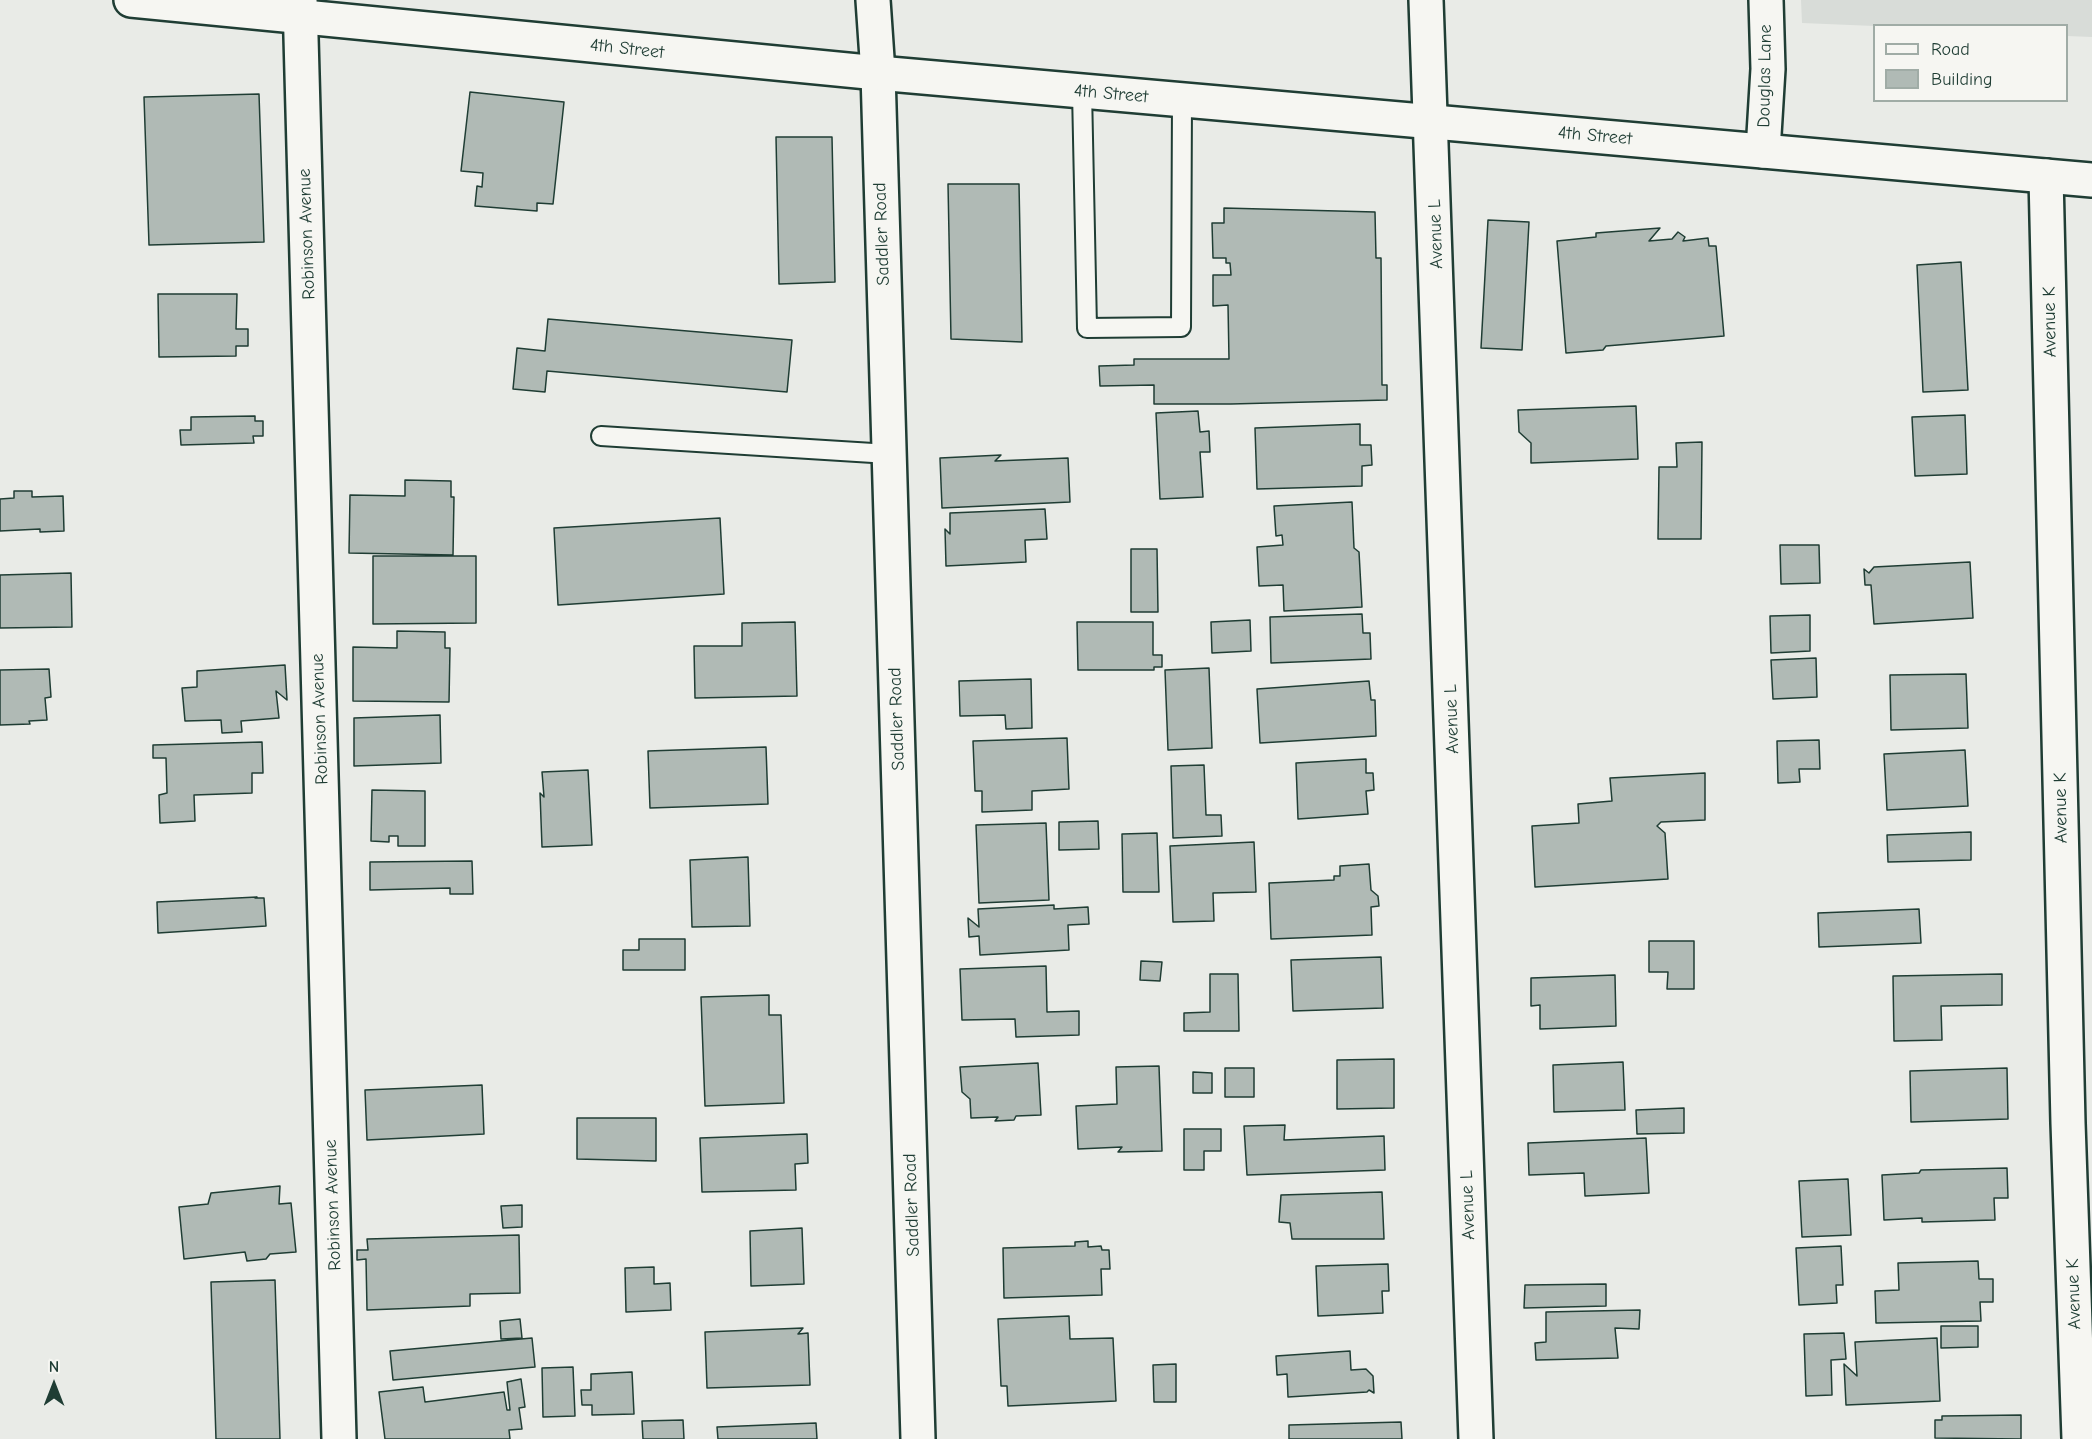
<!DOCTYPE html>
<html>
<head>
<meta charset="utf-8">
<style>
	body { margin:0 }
	#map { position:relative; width:2092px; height:1439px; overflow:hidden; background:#e9ebe7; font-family:"Comic Neue",sans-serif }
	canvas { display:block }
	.legend { position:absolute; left:1873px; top:24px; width:195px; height:78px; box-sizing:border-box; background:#f6f6f2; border:2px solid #a0aca6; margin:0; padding:8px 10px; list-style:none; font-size:18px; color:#1f3d34 }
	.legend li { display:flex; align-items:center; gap:12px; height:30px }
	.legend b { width:30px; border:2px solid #a0aca6 }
	.north { position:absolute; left:24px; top:1355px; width:60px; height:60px; -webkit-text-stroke:4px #f6f6f2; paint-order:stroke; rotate:0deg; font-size:16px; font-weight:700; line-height:24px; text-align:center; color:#1f3d34 }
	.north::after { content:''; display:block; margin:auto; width:21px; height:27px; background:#1f3d34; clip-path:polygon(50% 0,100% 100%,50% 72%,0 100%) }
</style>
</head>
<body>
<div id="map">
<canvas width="2092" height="1439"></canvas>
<ul class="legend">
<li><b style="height:8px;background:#f6f6f2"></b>Road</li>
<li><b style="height:16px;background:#b0bab5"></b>Building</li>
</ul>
<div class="north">N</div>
</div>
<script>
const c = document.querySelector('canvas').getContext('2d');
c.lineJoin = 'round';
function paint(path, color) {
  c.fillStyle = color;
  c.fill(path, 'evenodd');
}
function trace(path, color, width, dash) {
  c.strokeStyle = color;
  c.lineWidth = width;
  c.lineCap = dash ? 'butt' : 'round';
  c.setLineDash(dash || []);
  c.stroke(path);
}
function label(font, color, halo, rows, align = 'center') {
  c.font = font + ' "Comic Neue",sans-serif';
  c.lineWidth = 4.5;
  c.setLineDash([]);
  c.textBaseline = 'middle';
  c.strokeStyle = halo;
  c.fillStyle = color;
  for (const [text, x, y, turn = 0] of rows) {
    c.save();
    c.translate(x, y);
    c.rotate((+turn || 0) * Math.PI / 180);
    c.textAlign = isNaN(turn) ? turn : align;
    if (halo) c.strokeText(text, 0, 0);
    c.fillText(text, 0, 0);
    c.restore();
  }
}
const built = new Path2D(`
	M 1801,0 L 2092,0 L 2092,37 L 2067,36 L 2066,26 L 1874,26 L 1802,23 Z`);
const building = new Path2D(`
	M 470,92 L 564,102 L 553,204 L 537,203 L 537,211 L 475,206 L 477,186 L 482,187 L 483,173 L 461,171 Z
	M 259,94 L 264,242 L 149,245 L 144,97 Z
	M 776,137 L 832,137 L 835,282 L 779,284 Z
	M 948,184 L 1019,184 L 1022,342 L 951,339 Z
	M 1224,208 L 1375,212 L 1376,258 L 1381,258 L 1382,385 L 1387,385 L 1387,400 L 1231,404 L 1154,404 L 1154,385 L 1100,386 L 1099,366 L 1134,365 L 1134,359 L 1229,359 L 1228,305 L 1213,306 L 1213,275 L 1231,275 L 1230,263 L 1226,263 L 1226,258 L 1213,258 L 1212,223 L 1224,223 Z
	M 1488,220 L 1529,222 L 1522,350 L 1481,348 Z
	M 1660,228 L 1649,241 L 1672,239 L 1678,232 L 1685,237 L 1683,241 L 1708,238 L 1709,246 L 1716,246 L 1724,336 L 1606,346 L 1603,350 L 1566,353 L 1557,241 L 1596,237 L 1596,233 Z
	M 1961,262 L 1968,390 L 1923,392 L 1917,265 Z
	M 158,294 L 237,294 L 236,329 L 248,329 L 248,346 L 236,346 L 236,356 L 159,357 Z
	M 548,319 L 792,340 L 787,392 L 547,371 L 545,392 L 513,389 L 517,348 L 545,351 Z
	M 1636,406 L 1638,459 L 1531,463 L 1531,443 L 1519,432 L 1518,410 Z
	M 1198,411 L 1200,432 L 1209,431 L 1210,452 L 1200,452 L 1203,497 L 1160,499 L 1156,413 Z
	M 1965,415 L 1967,474 L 1915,476 L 1912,417 Z
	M 255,416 L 255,421 L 263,421 L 263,436 L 253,436 L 254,443 L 181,445 L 180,430 L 191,430 L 191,417 Z
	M 1360,424 L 1360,445 L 1371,445 L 1372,465 L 1362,466 L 1362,486 L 1257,489 L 1255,428 Z
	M 1702,442 L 1701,539 L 1658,539 L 1659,467 L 1677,467 L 1676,443 Z
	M 1001,455 L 995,461 L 1068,458 L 1070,502 L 942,508 L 940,458 Z
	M 405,480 L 451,481 L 451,497 L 454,497 L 453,555 L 349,553 L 350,495 L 405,496 Z
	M 14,491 L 32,491 L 32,497 L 63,496 L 64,531 L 40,532 L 40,529 L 0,531 L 0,499 L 14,498 Z
	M 1352,502 L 1354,548 L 1359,552 L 1362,607 L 1284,611 L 1283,585 L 1259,586 L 1257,547 L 1283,545 L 1282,535 L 1276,536 L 1274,506 Z
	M 1045,509 L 1047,539 L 1025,540 L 1026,562 L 946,566 L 945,529 L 950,534 L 950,513 Z
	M 720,518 L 724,594 L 558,605 L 554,528 Z
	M 1780,545 L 1819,545 L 1820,583 L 1781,584 Z
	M 1131,549 L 1157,549 L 1158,612 L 1131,612 Z
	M 373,556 L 476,556 L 476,623 L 373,624 Z
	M 1970,562 L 1973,618 L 1874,624 L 1871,585 L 1865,585 L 1864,569 L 1869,573 L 1874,567 Z
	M 71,573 L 72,627 L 0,628 L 0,575 Z
	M 1362,614 L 1363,633 L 1370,633 L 1371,659 L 1271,663 L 1270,617 Z
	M 1810,615 L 1810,651 L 1771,653 L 1770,616 Z
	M 1250,620 L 1251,651 L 1212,653 L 1211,622 Z
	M 795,622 L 797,696 L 695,698 L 694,646 L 742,646 L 742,623 Z
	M 1077,622 L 1153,622 L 1153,655 L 1162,655 L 1162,667 L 1154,667 L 1154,670 L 1078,670 Z
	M 397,631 L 445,632 L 445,648 L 450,648 L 449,702 L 353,701 L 353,647 L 397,648 Z
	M 1816,658 L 1817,697 L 1773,699 L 1771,660 Z
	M 285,665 L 287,700 L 276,691 L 279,718 L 241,721 L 242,732 L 222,733 L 221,720 L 185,721 L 182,688 L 197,687 L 197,671 Z
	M 1209,668 L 1212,748 L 1168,750 L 1165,670 Z
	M 49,669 L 51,697 L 45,698 L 47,720 L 29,721 L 30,724 L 0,725 L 0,670 Z
	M 1966,674 L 1968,728 L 1891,730 L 1890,675 Z
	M 1031,679 L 1032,728 L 1006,729 L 1005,715 L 960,716 L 959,681 Z
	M 1369,681 L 1371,700 L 1375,700 L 1376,736 L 1260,743 L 1257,689 Z
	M 440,715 L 441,763 L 354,766 L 354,718 Z
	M 1067,738 L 1069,789 L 1032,791 L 1032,810 L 982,812 L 982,791 L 975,791 L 973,741 Z
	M 1819,740 L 1820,769 L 1799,769 L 1800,782 L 1778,783 L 1777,741 Z
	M 262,742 L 263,773 L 252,773 L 252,793 L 194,795 L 195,821 L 160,823 L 159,795 L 167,793 L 166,758 L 153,758 L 153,745 Z
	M 766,747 L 768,804 L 650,808 L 648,751 Z
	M 1965,750 L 1968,806 L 1887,810 L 1884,754 Z
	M 1366,759 L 1366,773 L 1373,773 L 1374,790 L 1366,791 L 1368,814 L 1298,819 L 1296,763 Z
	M 1204,765 L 1206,815 L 1221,815 L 1222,836 L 1173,838 L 1171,766 Z
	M 588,770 L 592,845 L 542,847 L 540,793 L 544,797 L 542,772 Z
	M 1705,773 L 1705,820 L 1661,822 L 1657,826 L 1665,833 L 1668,879 L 1535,887 L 1532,826 L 1579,823 L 1578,804 L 1612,801 L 1610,778 Z
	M 372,790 L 425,791 L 425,846 L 398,846 L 398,836 L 389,836 L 389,842 L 371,841 Z
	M 1098,821 L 1099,849 L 1059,850 L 1059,822 Z
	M 1046,823 L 1049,900 L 979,903 L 976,825 Z
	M 1971,832 L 1971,860 L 1888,862 L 1887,835 Z
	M 1157,833 L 1159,892 L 1123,892 L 1122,834 Z
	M 1254,842 L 1256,892 L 1213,893 L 1214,921 L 1173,922 L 1170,846 Z
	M 748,857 L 750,926 L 692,927 L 690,860 Z
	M 472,861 L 473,894 L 450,894 L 450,888 L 370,890 L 370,862 Z
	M 1369,864 L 1371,890 L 1378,896 L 1379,906 L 1371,907 L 1372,935 L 1271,939 L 1269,883 L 1334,880 L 1334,876 L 1340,876 L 1340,866 Z
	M 257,897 L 255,898 L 264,898 L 266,926 L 158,933 L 157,902 Z
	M 1054,905 L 1054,909 L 1088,907 L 1089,924 L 1068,925 L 1069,950 L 980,955 L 979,936 L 969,937 L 968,918 L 979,927 L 978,909 Z
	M 1919,909 L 1921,943 L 1819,947 L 1818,913 Z
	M 639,939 L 685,939 L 685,970 L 623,970 L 623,950 L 639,950 Z
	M 1649,941 L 1694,941 L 1694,989 L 1667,989 L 1668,972 L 1649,972 Z
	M 1381,957 L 1383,1008 L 1293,1011 L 1291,960 Z
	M 1141,961 L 1162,962 L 1160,981 L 1140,980 Z
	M 1046,966 L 1047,1012 L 1079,1011 L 1079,1035 L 1016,1037 L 1015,1019 L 962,1020 L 960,969 Z
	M 1210,974 L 1238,974 L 1239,1031 L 1184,1031 L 1184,1013 L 1210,1012 Z
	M 2002,974 L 2002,1005 L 1941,1006 L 1942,1040 L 1894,1041 L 1893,976 Z
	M 1615,975 L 1616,1026 L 1540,1029 L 1540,1005 L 1531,1006 L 1531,978 Z
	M 769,995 L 769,1015 L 781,1015 L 784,1103 L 705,1106 L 701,997 Z
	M 1394,1059 L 1394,1108 L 1337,1109 L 1337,1060 Z
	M 1623,1062 L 1625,1110 L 1554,1112 L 1553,1065 Z
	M 1038,1063 L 1041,1115 L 1016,1116 L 1014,1120 L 995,1121 L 998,1117 L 971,1118 L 970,1099 L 962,1092 L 960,1067 Z
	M 1159,1066 L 1162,1151 L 1118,1152 L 1122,1147 L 1078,1149 L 1076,1106 L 1117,1104 L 1116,1067 Z
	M 1225,1068 L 1254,1068 L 1254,1097 L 1225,1097 Z
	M 2007,1068 L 2008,1119 L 1911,1122 L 1910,1071 Z
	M 1193,1072 L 1212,1073 L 1212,1093 L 1193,1093 Z
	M 482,1085 L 484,1134 L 367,1140 L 365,1090 Z
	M 1684,1108 L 1684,1133 L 1637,1134 L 1636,1110 Z
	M 577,1118 L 656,1118 L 656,1161 L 577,1159 Z
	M 1285,1125 L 1284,1140 L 1384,1136 L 1385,1170 L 1247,1175 L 1244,1126 Z
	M 1184,1129 L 1221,1129 L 1221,1151 L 1204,1151 L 1204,1170 L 1184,1170 Z
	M 807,1134 L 808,1163 L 795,1164 L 796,1190 L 702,1192 L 700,1138 Z
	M 1646,1138 L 1649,1193 L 1585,1196 L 1584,1173 L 1529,1175 L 1528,1143 Z
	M 2007,1168 L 2008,1198 L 1994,1198 L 1995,1220 L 1922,1222 L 1922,1218 L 1884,1220 L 1882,1175 L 1919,1173 L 1921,1170 Z
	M 1848,1179 L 1851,1235 L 1802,1237 L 1799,1181 Z
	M 280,1186 L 279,1204 L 291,1203 L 296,1252 L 270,1254 L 266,1259 L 247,1261 L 245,1252 L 184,1259 L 179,1207 L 208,1204 L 211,1193 Z
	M 1382,1192 L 1384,1239 L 1292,1239 L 1290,1223 L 1279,1222 L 1281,1195 Z
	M 522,1205 L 522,1227 L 503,1228 L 501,1206 Z
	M 802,1228 L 804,1284 L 751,1286 L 750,1231 Z
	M 519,1235 L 520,1293 L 470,1294 L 470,1306 L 367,1310 L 366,1259 L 357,1260 L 357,1250 L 368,1250 L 367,1239 Z
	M 1088,1241 L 1088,1247 L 1101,1246 L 1102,1250 L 1109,1250 L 1110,1269 L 1101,1269 L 1102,1295 L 1004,1298 L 1003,1248 L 1075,1246 L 1075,1242 Z
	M 1841,1246 L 1843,1285 L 1836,1285 L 1837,1303 L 1799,1305 L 1796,1248 Z
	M 1978,1261 L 1979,1279 L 1993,1279 L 1993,1302 L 1980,1302 L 1981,1321 L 1876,1323 L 1875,1291 L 1899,1290 L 1898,1263 Z
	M 1388,1264 L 1389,1291 L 1382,1291 L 1383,1313 L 1318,1316 L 1316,1266 Z
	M 654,1267 L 654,1284 L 670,1283 L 671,1310 L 626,1312 L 625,1268 Z
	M 275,1280 L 280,1439 L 216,1439 L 211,1282 Z
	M 1606,1284 L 1606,1306 L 1524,1308 L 1525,1285 Z
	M 1640,1310 L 1639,1329 L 1615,1328 L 1618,1358 L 1536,1360 L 1535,1343 L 1546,1342 L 1546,1312 Z
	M 1069,1316 L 1070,1339 L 1113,1338 L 1116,1401 L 1008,1406 L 1007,1386 L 1001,1386 L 998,1319 Z
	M 520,1319 L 522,1338 L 501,1339 L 500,1321 Z
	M 1941,1326 L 1978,1326 L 1978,1347 L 1941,1348 Z
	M 803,1328 L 798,1334 L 808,1333 L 810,1385 L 707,1388 L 705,1332 Z
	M 1844,1333 L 1846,1359 L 1831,1360 L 1832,1395 L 1806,1396 L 1804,1334 Z
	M 532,1338 L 535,1367 L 393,1380 L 390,1351 Z
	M 1937,1338 L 1940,1401 L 1846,1405 L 1844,1364 L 1857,1376 L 1855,1342 Z
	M 1350,1351 L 1351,1370 L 1366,1369 L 1373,1376 L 1374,1393 L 1369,1390 L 1367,1392 L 1288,1397 L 1287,1374 L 1277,1375 L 1276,1356 Z
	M 1176,1364 L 1176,1402 L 1154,1402 L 1153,1365 Z
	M 573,1367 L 575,1416 L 543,1417 L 542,1368 Z
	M 632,1372 L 634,1414 L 592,1415 L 592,1405 L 582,1405 L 581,1390 L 591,1390 L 591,1374 Z
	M 521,1379 L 525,1407 L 519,1408 L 522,1429 L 509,1430 L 510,1439 L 385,1439 L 379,1392 L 423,1387 L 425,1402 L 504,1392 L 507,1410 L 510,1410 L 507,1382 Z
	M 2021,1415 L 2021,1439 L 1935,1438 L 1935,1420 L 1942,1420 L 1942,1416 Z
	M 683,1420 L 684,1439 L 643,1439 L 642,1421 Z
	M 1401,1422 L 1402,1439 L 1289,1439 L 1289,1425 Z
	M 816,1423 L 817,1439 L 718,1439 L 717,1427 Z`);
const lane = new Path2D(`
	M 1082,91 L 1087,328 L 1181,327 L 1182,100
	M 601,436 L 889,454`);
const street = new Path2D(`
	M 300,0 L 339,1439
	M 873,0 L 878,73 L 918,1439
	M 1426,0 L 1476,1439
	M 1763,151 L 1768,69 L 1766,0
	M 2046,176 L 2068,1123 L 2079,1439`);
const secondary = new Path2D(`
	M 131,0 L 878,73 L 2092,180`);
const streetNames = [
	["4th Street",627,49,6],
	["Douglas Lane",1765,76,-89],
	["4th Street",1111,94,5],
	["4th Street",1595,136,5],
	["Robinson Avenue",307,234,-92],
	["Saddler Road",882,234,-92],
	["Avenue L",1436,234,-92],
	["Avenue K",2050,322,-91],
	["Robinson Avenue",320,719,-92],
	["Saddler Road",897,719,-92],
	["Avenue L",1452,719,-92],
	["Avenue K",2061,808,-91],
	["Robinson Avenue",333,1205,-92],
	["Saddler Road",912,1205,-92],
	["Avenue L",1468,1205,-92],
	["Avenue K",2074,1294,-92]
];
paint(built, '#d8dcd8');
paint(building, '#b0bab5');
trace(building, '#1f3d34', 1.5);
trace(lane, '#1f3d34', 22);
trace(street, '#1f3d34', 38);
trace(secondary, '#1f3d34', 38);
trace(lane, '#f6f6f2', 18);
trace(street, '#f6f6f2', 33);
trace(secondary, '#f6f6f2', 33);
label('18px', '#1f3d34', '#f6f6f2', streetNames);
</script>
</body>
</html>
